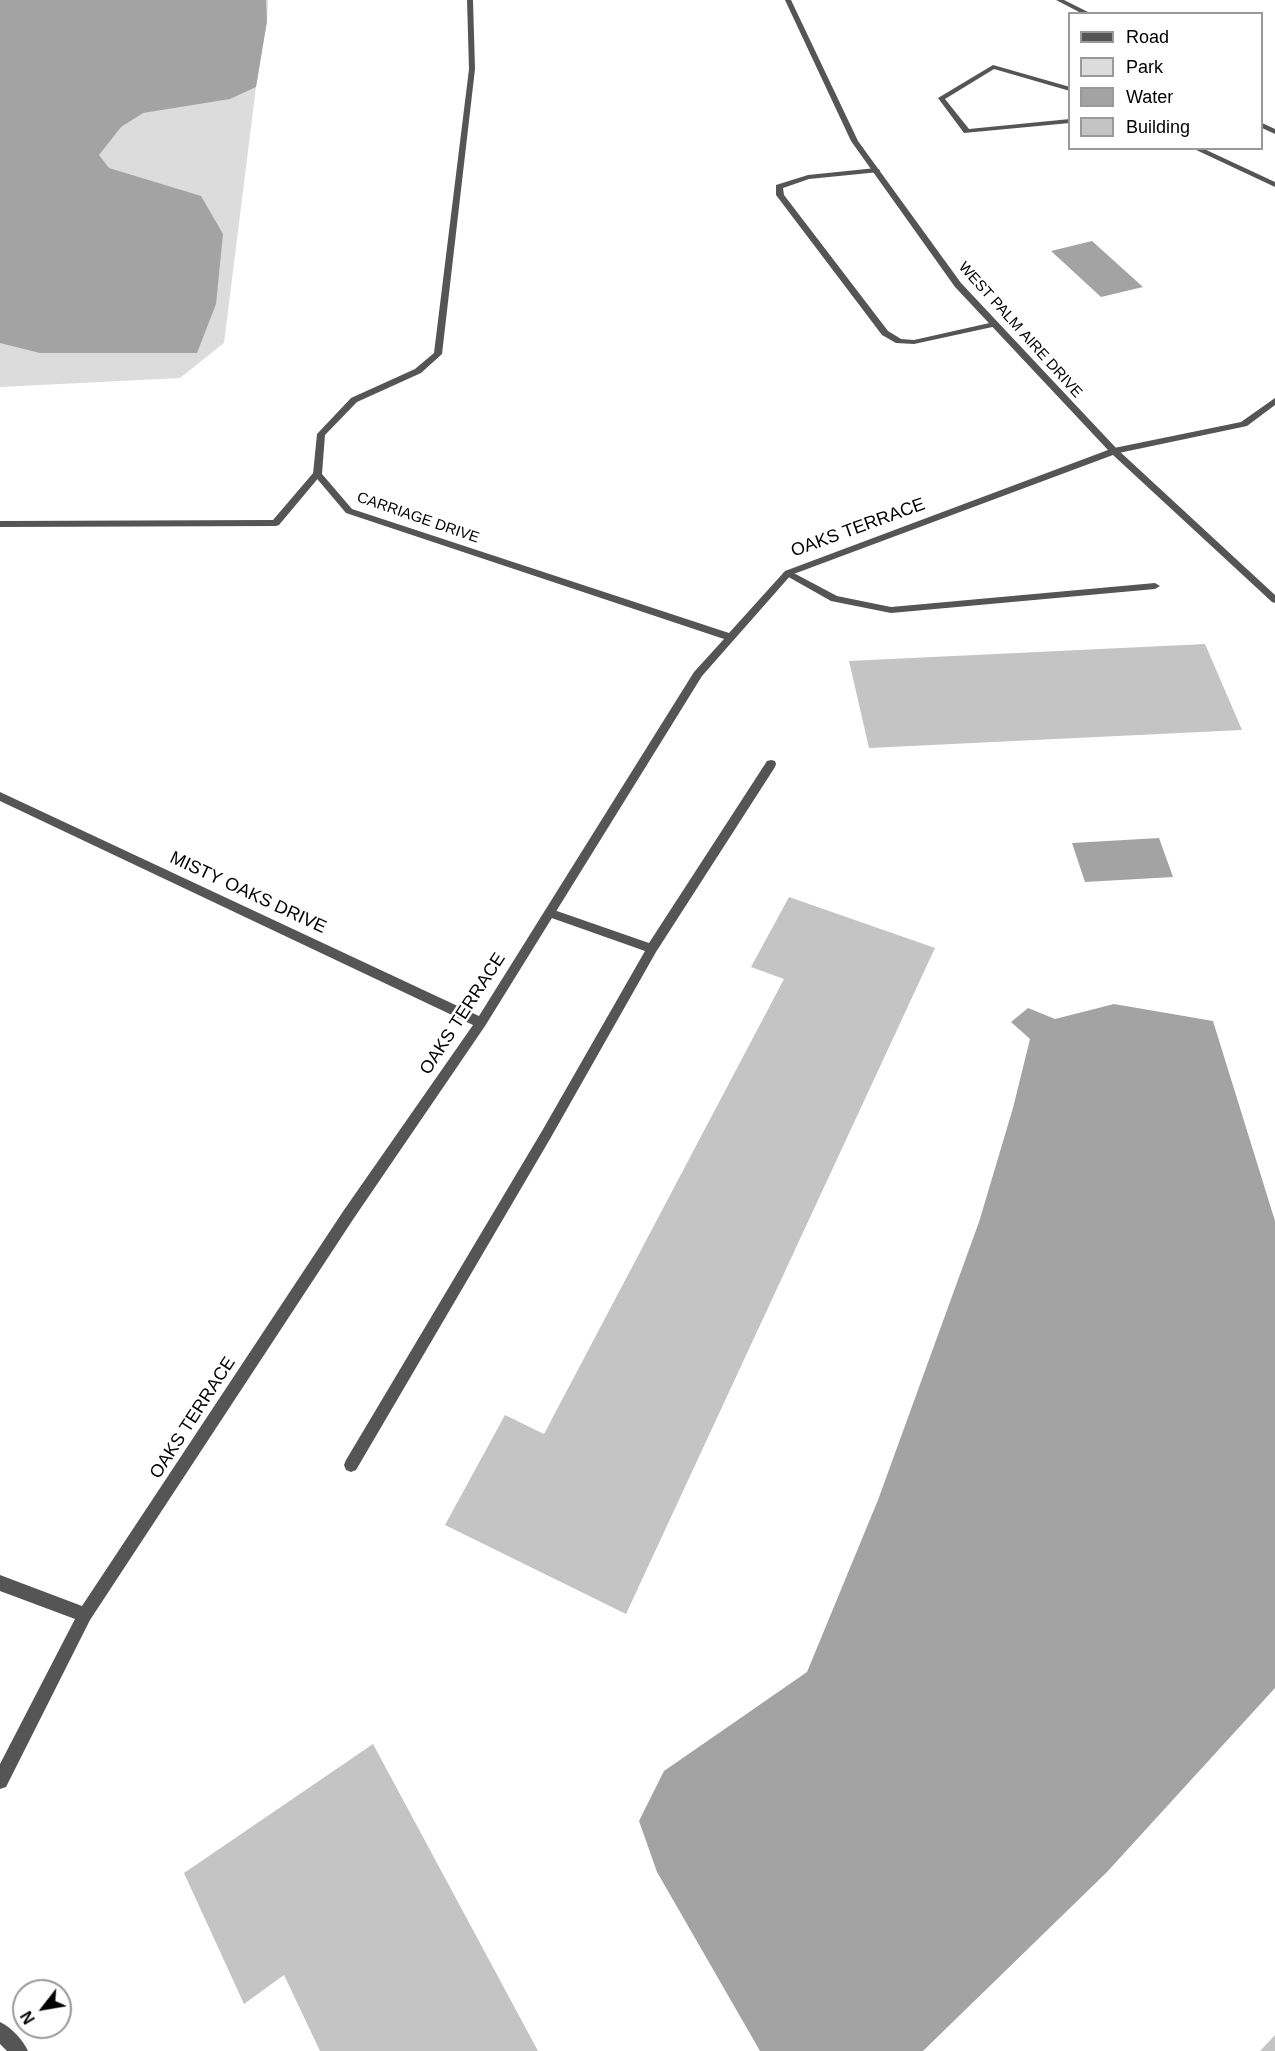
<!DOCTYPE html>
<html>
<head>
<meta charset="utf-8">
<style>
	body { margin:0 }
	#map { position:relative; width:1275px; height:2051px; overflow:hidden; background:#fff; font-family:Arial,sans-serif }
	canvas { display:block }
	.legend { position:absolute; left:1068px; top:12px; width:195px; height:138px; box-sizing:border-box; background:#fff; border:2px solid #999; margin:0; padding:8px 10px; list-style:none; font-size:18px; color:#000 }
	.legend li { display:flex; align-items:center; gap:12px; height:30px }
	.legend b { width:30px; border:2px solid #999 }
	.north { position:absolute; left:12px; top:1979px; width:60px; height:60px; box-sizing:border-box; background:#fff; border:2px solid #999; border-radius:50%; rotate:239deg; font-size:16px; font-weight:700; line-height:24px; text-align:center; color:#000 }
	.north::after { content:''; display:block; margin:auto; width:21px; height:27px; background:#000; clip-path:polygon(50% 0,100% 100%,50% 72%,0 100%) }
</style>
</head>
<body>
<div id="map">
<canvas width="1275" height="2051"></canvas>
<ul class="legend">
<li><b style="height:8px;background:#555"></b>Road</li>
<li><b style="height:16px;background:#dcdcdc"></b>Park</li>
<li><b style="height:16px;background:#a3a3a3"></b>Water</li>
<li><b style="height:16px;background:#c4c4c4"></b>Building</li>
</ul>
<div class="north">N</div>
</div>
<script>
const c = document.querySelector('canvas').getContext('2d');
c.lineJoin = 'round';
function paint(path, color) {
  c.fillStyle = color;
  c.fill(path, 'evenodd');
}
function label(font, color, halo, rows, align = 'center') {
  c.font = font + ' Arial,sans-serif';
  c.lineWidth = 5;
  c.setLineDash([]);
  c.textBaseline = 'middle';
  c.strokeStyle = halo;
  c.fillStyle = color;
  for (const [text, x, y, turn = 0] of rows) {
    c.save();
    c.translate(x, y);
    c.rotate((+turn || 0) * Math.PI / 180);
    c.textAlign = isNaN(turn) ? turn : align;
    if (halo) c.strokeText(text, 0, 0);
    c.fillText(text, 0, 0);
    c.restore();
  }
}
const green = new Path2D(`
	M 0,0 L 268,0 L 267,21 L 256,87 L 224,343 L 180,378 L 0,387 Z`);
const water = new Path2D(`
	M 0,0 L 266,0 L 267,21 L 256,87 L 230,99 L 143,113 L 121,127 L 99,155 L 109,168 L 201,196 L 223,234 L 216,304 L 197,353 L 40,353 L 0,343 Z
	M 1092,241 L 1143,287 L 1101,297 L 1051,251 Z
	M 1159,838 L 1173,877 L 1085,882 L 1072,843 Z
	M 1114,1004 L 1213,1021 L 1275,1221 L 1275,1688 L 1107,1872 L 923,2051 L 760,2051 L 657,1872 L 639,1821 L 664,1771 L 807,1672 L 878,1500 L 979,1222 L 1013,1108 L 1030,1039 L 1011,1022 L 1028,1008 L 1055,1019 Z`);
const building = new Path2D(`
	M 1205,644 L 1242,730 L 869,748 L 849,661 Z
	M 789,897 L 935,948 L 626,1614 L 445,1525 L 505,1415 L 544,1434 L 784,979 L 751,967 Z
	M 373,1744 L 538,2051 L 320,2051 L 284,1975 L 244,2004 L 184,1873 Z
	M 1275,2035 L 1275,2051 L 1260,2051 Z`);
const service = new Path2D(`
	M 1056,0 L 1064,0 L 1092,14 L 1083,14 Z
	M 993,65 L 1070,87 L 1070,91 L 994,69 L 945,99 L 969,129 L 1070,119 L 1070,123 L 964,133 L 938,98 Z
	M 1262,123 L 1275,129 L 1275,134 L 1262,128 Z
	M 1192,148 L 1202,148 L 1275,182 L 1275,187 Z
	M 876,168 L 880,170 L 879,172 L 809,179 L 783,188 L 784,195 L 888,331 L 901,339 L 914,340 L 994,322 L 998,324 L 997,326 L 914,344 L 896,343 L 882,335 L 776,195 L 776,185 L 808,175 Z
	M 1275,398 L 1275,405 L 1247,426 L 1114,454 L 1110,451 L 1114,448 L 1241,422 Z
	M 317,471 L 320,472 L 320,476 L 279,525 L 276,526 L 0,527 L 0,521 L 273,520 L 314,472 Z
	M 788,570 L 837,596 L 891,607 L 1155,583 L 1160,586 L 1155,589 L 891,613 L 831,601 L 785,575 L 783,573 Z
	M 771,760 L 775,761 L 776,764 L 775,767 L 656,952 L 550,1139 L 356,1470 L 351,1472 L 346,1470 L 344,1465 L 346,1460 L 542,1131 L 645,951 L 546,916 L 544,913 L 546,910 L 554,910 L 649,943 L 767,761 Z
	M 0,2022 C 11,2027 23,2040 28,2051 L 7,2051 L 0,2044 Z`);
const minor = new Path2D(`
	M 467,0 L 473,0 L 475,69 L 442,354 L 421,373 L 357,402 L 325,435 L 322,474 L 352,509 L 729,633 L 785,571 L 1108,450 L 955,287 L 851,141 L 785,0 L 791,0 L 858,141 L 961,283 L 1117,449 L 1275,595 L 1275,603 L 1272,602 L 1113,455 L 791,575 L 702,676 L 485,1026 L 354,1218 L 90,1620 L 6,1787 L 0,1789 L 0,1764 L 75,1619 L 0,1591 L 0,1575 L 82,1606 L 344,1210 L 473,1025 L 0,801 L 0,792 L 479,1016 L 694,672 L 724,639 L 346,513 L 313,474 L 317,434 L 351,398 L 415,369 L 434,353 L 469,69 Z`);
const farStreetnames = [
	["WEST PALM AIRE DRIVE",1020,330,48],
	["CARRIAGE DRIVE",418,518,19]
];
const streetNames = [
	["OAKS TERRACE",858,528,-20],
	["MISTY OAKS DRIVE",248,893,25],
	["OAKS TERRACE",463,1014,-57],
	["OAKS TERRACE",193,1418,-57]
];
paint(green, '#dcdcdc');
paint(water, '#a3a3a3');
paint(building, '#c4c4c4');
paint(service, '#555');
paint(minor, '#555');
label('15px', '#000', '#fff', farStreetnames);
label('18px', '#000', '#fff', streetNames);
</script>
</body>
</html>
